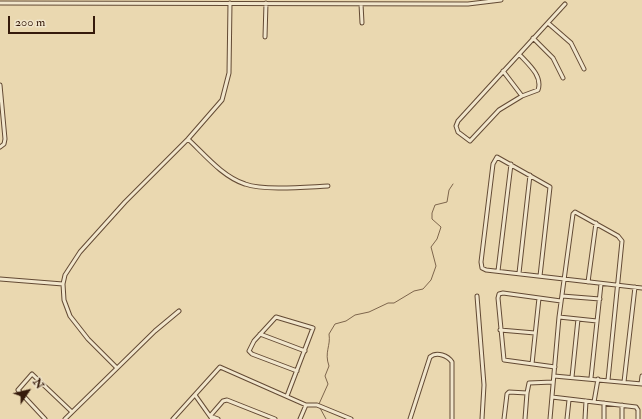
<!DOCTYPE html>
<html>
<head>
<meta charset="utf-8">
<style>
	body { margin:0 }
	#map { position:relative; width:642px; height:419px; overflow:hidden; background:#ead8b0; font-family:"IM FELL Double Pica",serif }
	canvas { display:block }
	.north { position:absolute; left:8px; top:371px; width:40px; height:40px; -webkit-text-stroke:3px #f1e6cc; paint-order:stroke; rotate:55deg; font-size:11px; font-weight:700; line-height:16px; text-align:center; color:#361a0b }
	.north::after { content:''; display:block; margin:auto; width:14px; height:18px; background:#361a0b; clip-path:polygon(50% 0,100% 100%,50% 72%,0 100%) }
	.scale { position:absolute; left:8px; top:16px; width:87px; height:18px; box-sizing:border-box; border:2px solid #361a0b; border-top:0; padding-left:5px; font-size:12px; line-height:14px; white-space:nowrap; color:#361a0b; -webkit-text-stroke:3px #f1e6cc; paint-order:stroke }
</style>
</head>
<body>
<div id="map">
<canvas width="642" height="419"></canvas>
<div class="north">N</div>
<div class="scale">200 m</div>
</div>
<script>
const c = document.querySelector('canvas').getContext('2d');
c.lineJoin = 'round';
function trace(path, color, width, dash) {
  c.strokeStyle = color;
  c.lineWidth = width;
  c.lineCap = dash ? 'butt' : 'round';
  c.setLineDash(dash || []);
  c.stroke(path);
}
const stream = new Path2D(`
	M 319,404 L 328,384 L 325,376 L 329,366 C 324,352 331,346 329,334 L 335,324 L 346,321 L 355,315 L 369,312 L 388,303 L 394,303 L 414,291 L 423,289 L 431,280 L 436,266 L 431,247 L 437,239 L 441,227 L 432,219 L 432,213 L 435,205 L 447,202 L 449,190 L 453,184
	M 320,408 L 326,419`);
const minor = new Path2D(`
	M 0,3 L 468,4 L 501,0
	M 361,4 L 362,23
	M 548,23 L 571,43 L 584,69
	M 265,37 L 266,3
	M 533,38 L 553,58 L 563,78
	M 519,54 C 528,64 543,76 538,90 L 522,96 L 499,110 L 470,141 L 458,132 L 456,126 L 458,121 L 565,4
	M 503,71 L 522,96
	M 0,85 L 5,139 L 4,144 L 0,147
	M 188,139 C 205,155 223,177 245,184 C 265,191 306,187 328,186
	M 498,271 L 511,164
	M 519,273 L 530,175
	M 540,276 L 550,187 L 497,157 L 493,164 L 481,262 L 482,268 L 486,270 L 642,288
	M 0,279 L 63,284
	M 588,282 L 596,223
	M 477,296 L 484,385 L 482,419
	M 562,296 L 600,299
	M 559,317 L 597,321
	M 500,330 L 535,333
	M 260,334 L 305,351
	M 532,364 L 539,298
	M 555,367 L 504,360 L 498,298 L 499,294 L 503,293 L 561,301
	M 117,368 L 88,339 L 70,316 L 64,300 L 63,284 L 65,275 L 80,252 L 125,202 L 188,139 L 222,100 L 229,73 L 230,3
	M 554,376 L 642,384
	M 572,377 L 578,319
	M 591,378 L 601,284
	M 624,382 L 635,287
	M 641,384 L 642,376
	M 195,395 L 212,419
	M 287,396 L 313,328 L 276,317 L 254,341 L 249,351 L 252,354 L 297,371
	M 552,397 L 636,407 L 638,410 L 638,419
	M 594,402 L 598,379
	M 45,419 L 18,390 L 32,374 L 72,412
	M 65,419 L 155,331 L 179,311
	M 173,419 L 220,367 L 306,405 L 317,405 L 351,419
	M 218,419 L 210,416 L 223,401 L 227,400 L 275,419
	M 300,419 L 306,405
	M 410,419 L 430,357 C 437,351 448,356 452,362 L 452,419
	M 504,419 L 507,394 L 509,392 L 527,393
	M 525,419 L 527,393 L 529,383 L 553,382
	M 550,419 L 559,317 L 573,214 L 575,212 L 618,236 L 622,241 L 608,380
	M 567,419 L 569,400
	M 585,419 L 586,401
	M 604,419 L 604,403
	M 622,419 L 622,405`);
trace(stream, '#7d654c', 1);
trace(minor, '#634a34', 5);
trace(minor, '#f1e6cc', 3);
</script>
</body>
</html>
